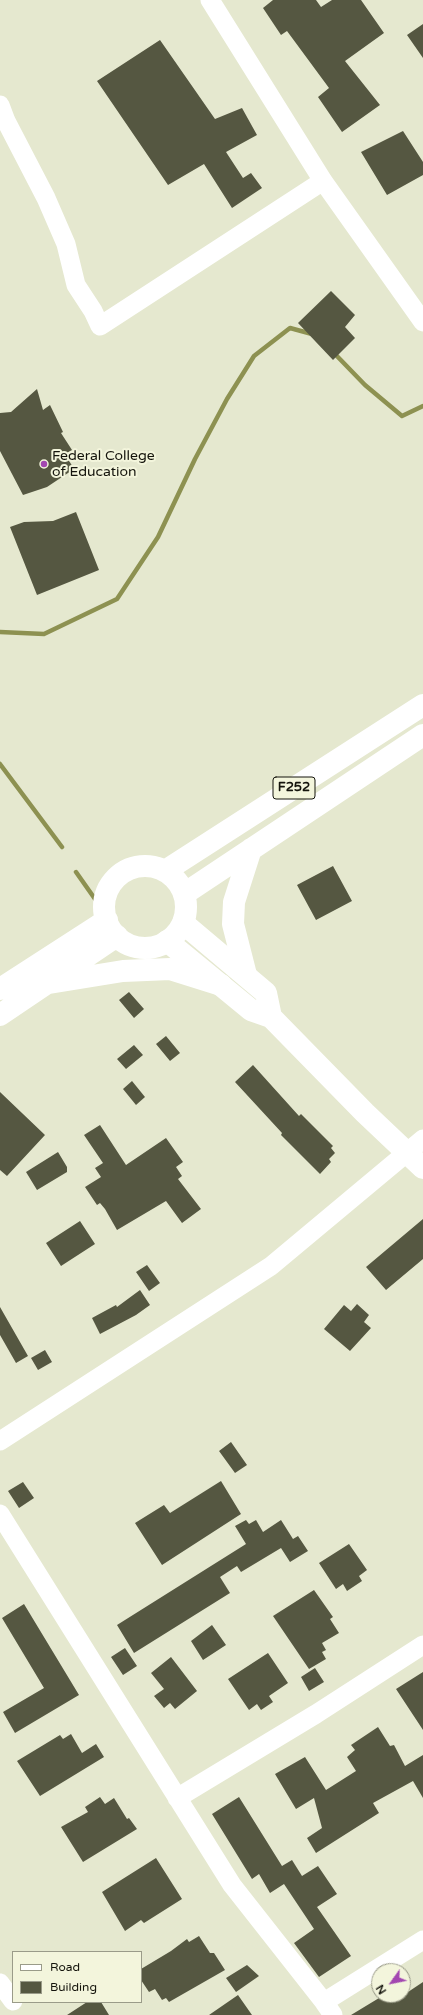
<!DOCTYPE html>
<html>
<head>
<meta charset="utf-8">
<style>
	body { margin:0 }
	#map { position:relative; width:423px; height:2015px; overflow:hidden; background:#e5e8cf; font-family:"Varela Round",sans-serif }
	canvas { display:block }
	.legend { position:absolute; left:12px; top:1951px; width:130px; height:52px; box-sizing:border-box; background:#f3f5dc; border:1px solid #9a9b89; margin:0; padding:5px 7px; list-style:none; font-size:12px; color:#14140c }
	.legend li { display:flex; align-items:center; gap:8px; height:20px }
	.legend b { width:20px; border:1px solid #9a9b89 }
	.north { position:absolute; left:371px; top:1963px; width:40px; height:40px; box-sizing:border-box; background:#f3f5dc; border:1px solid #9a9b89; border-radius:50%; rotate:237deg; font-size:11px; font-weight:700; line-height:16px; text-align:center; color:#14140c }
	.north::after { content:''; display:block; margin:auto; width:14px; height:18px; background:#a347b1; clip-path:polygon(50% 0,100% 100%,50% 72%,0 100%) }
</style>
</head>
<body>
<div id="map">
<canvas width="423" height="2015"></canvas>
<ul class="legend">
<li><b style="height:5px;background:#fff"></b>Road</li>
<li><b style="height:11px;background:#555741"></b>Building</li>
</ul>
<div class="north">N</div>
</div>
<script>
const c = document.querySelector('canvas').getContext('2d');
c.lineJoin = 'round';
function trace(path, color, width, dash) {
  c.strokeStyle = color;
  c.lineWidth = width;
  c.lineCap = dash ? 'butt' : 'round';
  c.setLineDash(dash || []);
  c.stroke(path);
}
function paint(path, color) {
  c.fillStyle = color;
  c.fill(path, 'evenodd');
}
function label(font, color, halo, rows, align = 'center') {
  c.font = font + ' "Varela Round",sans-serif';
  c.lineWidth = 4;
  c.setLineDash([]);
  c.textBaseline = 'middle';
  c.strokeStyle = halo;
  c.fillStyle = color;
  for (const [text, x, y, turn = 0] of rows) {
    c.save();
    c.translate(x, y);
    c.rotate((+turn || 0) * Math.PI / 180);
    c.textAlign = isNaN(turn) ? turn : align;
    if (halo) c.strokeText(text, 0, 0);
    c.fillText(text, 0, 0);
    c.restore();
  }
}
const stream = new Path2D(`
	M 334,353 L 365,385 L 402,416 L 423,406
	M 0,632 L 44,634 L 117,599 L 158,537 L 195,459 L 227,399 L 254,356 L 290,328 L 312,334
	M 0,764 L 62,847
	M 76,872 L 95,899`);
const building = new Path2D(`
	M 273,0 L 316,0 L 321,7 L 332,0 L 361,0 L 384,33 L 345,61 L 380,105 L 342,132 L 318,97 L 329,88 L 287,31 L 281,35 L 263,8 Z
	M 423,24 L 423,58 L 407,35 Z
	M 160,40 L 215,119 L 242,108 L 257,135 L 226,152 L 243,178 L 251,173 L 262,188 L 232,208 L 204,164 L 168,185 L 97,81 Z
	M 403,131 L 423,162 L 423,175 L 387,195 L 361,152 Z
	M 331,291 L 355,315 L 345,327 L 355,338 L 333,360 L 298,323 Z
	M 37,389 L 43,410 L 50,405 L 63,432 L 61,433 L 72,450 L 65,454 L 74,469 L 47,487 L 23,495 L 0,451 L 0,413 L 11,412 Z
	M 76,512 L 99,570 L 37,595 L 10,527 L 24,522 L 53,521 Z
	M 333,866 L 352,901 L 316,920 L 297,885 Z
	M 129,992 L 144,1009 L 134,1018 L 119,1000 Z
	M 166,1036 L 180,1053 L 170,1061 L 156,1044 Z
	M 134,1045 L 143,1055 L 126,1069 L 117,1059 Z
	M 253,1065 L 299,1116 L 301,1114 L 333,1146 L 331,1148 L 335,1153 L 329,1159 L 331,1162 L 320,1174 L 281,1135 L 282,1133 L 235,1082 Z
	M 132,1081 L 145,1097 L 136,1105 L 123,1089 Z
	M 0,1092 L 45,1135 L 7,1176 L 0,1170 Z
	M 100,1125 L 126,1165 L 166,1138 L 183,1162 L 176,1167 L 182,1176 L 178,1179 L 201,1209 L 182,1223 L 166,1201 L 117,1230 L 105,1209 L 100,1203 L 97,1205 L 85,1187 L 101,1177 L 95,1168 L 103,1163 L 84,1135 Z
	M 58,1152 L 67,1167 L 67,1172 L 37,1190 L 26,1172 Z
	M 423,1219 L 423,1259 L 386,1290 L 366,1267 Z
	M 80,1221 L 95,1244 L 61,1266 L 46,1243 Z
	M 147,1265 L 160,1283 L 149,1291 L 136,1272 Z
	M 140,1290 L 150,1305 L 136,1315 L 100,1334 L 92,1318 L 116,1305 L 117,1307 Z
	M 357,1304 L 369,1315 L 364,1322 L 371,1328 L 350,1351 L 324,1329 L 344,1305 L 351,1311 Z
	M 0,1307 L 28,1356 L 16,1363 L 0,1335 Z
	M 45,1350 L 52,1362 L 38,1370 L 31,1358 Z
	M 231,1442 L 247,1465 L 235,1473 L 219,1451 Z
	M 221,1481 L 241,1514 L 162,1565 L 135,1523 L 164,1505 L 170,1513 Z
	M 23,1482 L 34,1498 L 19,1508 L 8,1491 Z
	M 246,1520 L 249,1524 L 256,1520 L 263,1532 L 281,1520 L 293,1539 L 298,1536 L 308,1551 L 290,1562 L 281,1548 L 241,1572 L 237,1566 L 220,1577 L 230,1593 L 134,1653 L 117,1625 L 246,1544 L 235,1526 Z
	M 349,1544 L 367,1570 L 359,1576 L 362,1581 L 347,1591 L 343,1584 L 336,1589 L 319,1563 Z
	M 314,1590 L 333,1617 L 330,1619 L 339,1633 L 322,1643 L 326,1650 L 322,1652 L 326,1659 L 309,1669 L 273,1616 Z
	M 24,1604 L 79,1695 L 15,1733 L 3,1712 L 44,1688 L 2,1618 Z
	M 212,1625 L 226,1645 L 203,1660 L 191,1641 Z
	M 125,1648 L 137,1666 L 123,1675 L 111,1657 Z
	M 268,1653 L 288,1683 L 269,1696 L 273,1702 L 261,1710 L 257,1704 L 249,1710 L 228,1679 Z
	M 171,1657 L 197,1691 L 175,1709 L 170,1703 L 164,1708 L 154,1696 L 164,1689 L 151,1673 Z
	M 315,1668 L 324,1682 L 309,1691 L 301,1677 Z
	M 423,1672 L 423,1730 L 396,1689 Z
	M 378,1727 L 390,1746 L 394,1745 L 405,1766 L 423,1755 L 423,1798 L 413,1781 L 373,1803 L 379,1813 L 316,1853 L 307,1838 L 322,1828 L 314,1798 L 296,1809 L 275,1774 L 305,1757 L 326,1790 L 356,1771 L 347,1757 L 355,1750 L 351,1745 Z
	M 71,1734 L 82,1753 L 96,1744 L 104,1757 L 40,1796 L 17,1761 L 60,1735 L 63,1739 Z
	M 100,1797 L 105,1804 L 114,1798 L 127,1819 L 129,1818 L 137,1829 L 83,1862 L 61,1827 L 88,1812 L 85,1807 Z
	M 239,1797 L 282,1866 L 292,1860 L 302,1876 L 318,1866 L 337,1894 L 317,1907 L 351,1956 L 319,1977 L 294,1943 L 314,1929 L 284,1884 L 270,1893 L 259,1874 L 252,1879 L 212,1814 Z
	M 156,1858 L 182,1899 L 144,1923 L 141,1920 L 125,1931 L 102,1892 Z
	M 199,1936 L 210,1953 L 214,1953 L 225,1970 L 169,2002 L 166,1998 L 162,2000 L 155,1989 L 149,1992 L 141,1980 L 141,1969 L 171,1951 L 187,1939 L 189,1942 Z
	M 247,1965 L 259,1976 L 236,1992 L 226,1978 Z
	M 423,1982 L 423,2015 L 351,2015 L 384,1995 L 393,1995 L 396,2000 Z
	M 238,1995 L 252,2015 L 209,2015 Z
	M 87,2002 L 101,2002 L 109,2015 L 67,2015 Z`);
const street = new Path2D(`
	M 210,0 L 323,181 L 423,322
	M 0,105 L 6,121 L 46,198 L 66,244 L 76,285 L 93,311 L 100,326 L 323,181
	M 0,1441 L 271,1266 L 423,1139
	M 0,1514 L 232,1885 L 324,2002 L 333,2015
	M 177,1798 L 316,1714 L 423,1645
	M 0,1983 L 13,2001
	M 324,2002 L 423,1940`);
const secondary = new Path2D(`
	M 183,923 L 266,993 L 271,1017
	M 167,941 L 251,1010 L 271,1017 L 365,1113 L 423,1168`);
const primary = new Path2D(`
	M104 907a41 41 0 1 1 82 0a41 41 0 1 1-82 0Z
	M 165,871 L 423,705
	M 184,894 L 423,735
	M 246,975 L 233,924 L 234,902 L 251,849
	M 49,983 L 123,971 L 170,969 L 221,985
	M 0,989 L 107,920
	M 0,1015 L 117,936`);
const markers = [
	[44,464,4,"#a347b1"]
];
const shields = [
	[294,788,42]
];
const shieldNames = [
	["F252",294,788]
];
const poiNames = [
	["Federal College",52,456],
	["of Education",52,472]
];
trace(stream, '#8d9151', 4.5);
paint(building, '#555741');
trace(street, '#fff', 19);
trace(secondary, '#fff', 22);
trace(primary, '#fff', 22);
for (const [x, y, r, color] of markers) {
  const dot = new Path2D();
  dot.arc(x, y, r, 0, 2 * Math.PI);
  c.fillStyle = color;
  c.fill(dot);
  trace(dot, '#f3f5dc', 1.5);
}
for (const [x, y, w] of shields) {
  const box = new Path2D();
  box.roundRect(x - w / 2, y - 11, w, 22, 3);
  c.fillStyle = '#f3f5dc';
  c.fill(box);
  trace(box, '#14140c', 1);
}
label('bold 13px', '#14140c', null, shieldNames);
label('14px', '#14140c', '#f3f5dc', poiNames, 'left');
</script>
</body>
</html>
